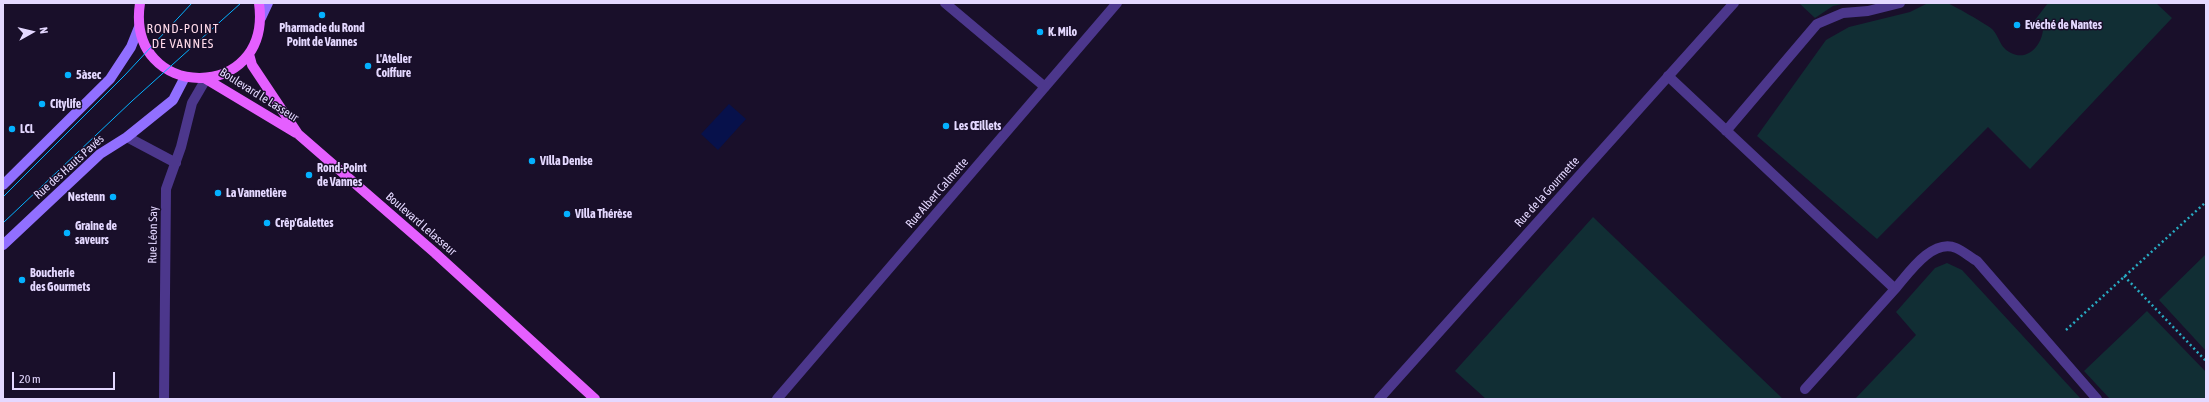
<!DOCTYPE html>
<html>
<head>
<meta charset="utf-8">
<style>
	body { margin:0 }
	#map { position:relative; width:2209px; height:402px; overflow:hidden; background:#190f2a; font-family:"Asap Condensed",sans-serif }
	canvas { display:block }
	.frame { position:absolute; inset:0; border:4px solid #e4d8ff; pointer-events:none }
	.north { position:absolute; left:12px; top:12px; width:40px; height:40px; -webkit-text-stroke:3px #190f2a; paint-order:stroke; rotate:82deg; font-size:11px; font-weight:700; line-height:16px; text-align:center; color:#e4d8ff }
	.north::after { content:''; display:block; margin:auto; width:14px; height:18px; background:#e4d8ff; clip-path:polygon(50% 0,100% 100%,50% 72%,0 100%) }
	.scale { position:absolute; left:12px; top:372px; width:103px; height:18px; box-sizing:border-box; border:2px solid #e4d8ff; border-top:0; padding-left:5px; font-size:12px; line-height:14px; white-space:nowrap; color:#e4d8ff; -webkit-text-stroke:3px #190f2a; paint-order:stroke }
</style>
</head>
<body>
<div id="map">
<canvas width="2209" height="402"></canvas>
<div class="frame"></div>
<div class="north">N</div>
<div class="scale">20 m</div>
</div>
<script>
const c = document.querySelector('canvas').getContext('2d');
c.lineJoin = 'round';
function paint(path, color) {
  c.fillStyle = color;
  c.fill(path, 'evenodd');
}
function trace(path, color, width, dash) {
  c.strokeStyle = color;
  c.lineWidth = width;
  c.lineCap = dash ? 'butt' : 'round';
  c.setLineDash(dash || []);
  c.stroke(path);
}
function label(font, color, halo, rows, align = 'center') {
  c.font = font + ' "Asap Condensed",sans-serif';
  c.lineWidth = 3;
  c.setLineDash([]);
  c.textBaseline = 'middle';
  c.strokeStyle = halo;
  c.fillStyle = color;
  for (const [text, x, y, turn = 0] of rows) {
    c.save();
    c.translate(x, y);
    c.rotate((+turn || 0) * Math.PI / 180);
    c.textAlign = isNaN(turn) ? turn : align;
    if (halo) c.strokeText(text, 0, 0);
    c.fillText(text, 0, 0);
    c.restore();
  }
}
const green = new Path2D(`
	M 1799,3 L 1847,3 L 1833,6 L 1815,18 Z
	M 1928,3 C 1934,3 1941,2 1947,3 C 1951,4 1988,25 1992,29 C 2000,37 1999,47 2011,53 C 2029,62 2043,43 2043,28 L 2035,20 L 2048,3 L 2156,3 L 2172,18 L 2030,169 L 1988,127 L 1877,239 L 1757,136 L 1826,40 L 1849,27 L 1910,12 Z
	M 1593,217 L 1783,399 L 1486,399 L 1455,371 Z
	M 2206,254 L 2206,351 L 2159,300 Z
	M 1947,263 L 1962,270 L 2081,399 L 1855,399 L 1916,335 L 1896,312 L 1935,268 Z
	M 2147,311 L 2206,372 L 2206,399 L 2110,399 L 2084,371 Z`);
const water = new Path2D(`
	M 729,104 L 746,119 L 718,150 L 701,134 Z`);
const path = new Path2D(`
	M 2124,276 L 2206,361
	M 2066,330 L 2206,202`);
const lane = new Path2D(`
	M 1668,76 L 1895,289 L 1805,389
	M 1726,131 L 1817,24 L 1843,13 L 1868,11 L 1900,3
	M 1895,289 C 1908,274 1932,238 1956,248 C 1963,251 1970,257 1977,261 L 2097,399`);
const street = new Path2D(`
	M 945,3 L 1045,87
	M 127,137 L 176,163
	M 164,399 L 166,189 L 181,147 L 192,103 L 206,79
	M 777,399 L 1117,3
	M 1379,399 L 1734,3`);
const secondary = new Path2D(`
	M 261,18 L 268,3
	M 3,185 L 110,79 L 131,47 L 139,27
	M 3,245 L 100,154 L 127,137 L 173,100 L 185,77`);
const primary = new Path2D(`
	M 140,3 C 125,102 273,104 259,3
	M 249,54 L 252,65 L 298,134 L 435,253 L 595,399
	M 206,79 L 296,133`);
const tram = new Path2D(`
	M 3,197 L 125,75 L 192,3
	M 3,223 L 132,101 L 241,3`);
const markers = [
	[322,15,4,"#04b1ff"],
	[2017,25,4,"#04b1ff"],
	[1040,32,4,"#04b1ff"],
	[368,66,4,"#04b1ff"],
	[68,75,4,"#04b1ff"],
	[42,104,4,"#04b1ff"],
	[946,126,4,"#04b1ff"],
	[12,129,4,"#04b1ff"],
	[532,161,4,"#04b1ff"],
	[309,175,4,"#04b1ff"],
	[218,193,4,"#04b1ff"],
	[113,197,4,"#04b1ff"],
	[567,214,4,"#04b1ff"],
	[267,223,4,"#04b1ff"],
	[67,233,4,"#04b1ff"],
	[22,280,4,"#04b1ff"]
];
const poiNames = [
	["Evéché de Nantes",2025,25],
	["Pharmacie du Rond",322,28,"center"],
	["Point de Vannes",322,42,"center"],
	["K. Milo",1048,32],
	["L'Atelier",376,59],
	["Coiffure",376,73],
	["5àsec",76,75],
	["Citylife",50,104],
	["Les Œillets",954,126],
	["LCL",20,129],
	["Villa Denise",540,161],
	["Rond-Point",317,168],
	["de Vannes",317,182],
	["La Vannetière",226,193],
	["Nestenn",105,197,"right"],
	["Villa Thérèse",575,214],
	["Crêp'Galettes",275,223],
	["Graine de",75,226],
	["saveurs",75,240],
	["Boucherie",30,273],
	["des Gourmets",30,287]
];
const streetNames = [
	["Boulevard le Lasseur",259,95,32],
	["Rue des Hauts Pavés",69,167,-42],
	["Rue de la Gourmette",1547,192,-48],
	["Rue Albert Calmette",937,193,-49],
	["Boulevard Lelasseur",421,224,41],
	["Rue Léon Say",153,235,-89]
];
const neighbourhoodNames = [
	["ROND-POINT",183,29],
	["DE VANNES",183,44]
];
paint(green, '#112e34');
paint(water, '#07114b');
trace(path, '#28acc3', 2.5, [2, 3]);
trace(lane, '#4c378c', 10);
trace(street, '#4c378c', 10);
trace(secondary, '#916fff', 10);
trace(primary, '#e55fff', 10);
trace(tram, '#04b1ff', 1);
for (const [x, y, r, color] of markers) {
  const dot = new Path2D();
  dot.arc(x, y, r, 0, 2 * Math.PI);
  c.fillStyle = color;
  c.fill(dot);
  trace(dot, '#190f2a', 1.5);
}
label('bold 12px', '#e4d8ff', '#190f2a', poiNames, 'left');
label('12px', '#e4d8ff', '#190f2a', streetNames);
c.letterSpacing = '1px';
label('13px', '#ffdae9', '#190f2a', neighbourhoodNames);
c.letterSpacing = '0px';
</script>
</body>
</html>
